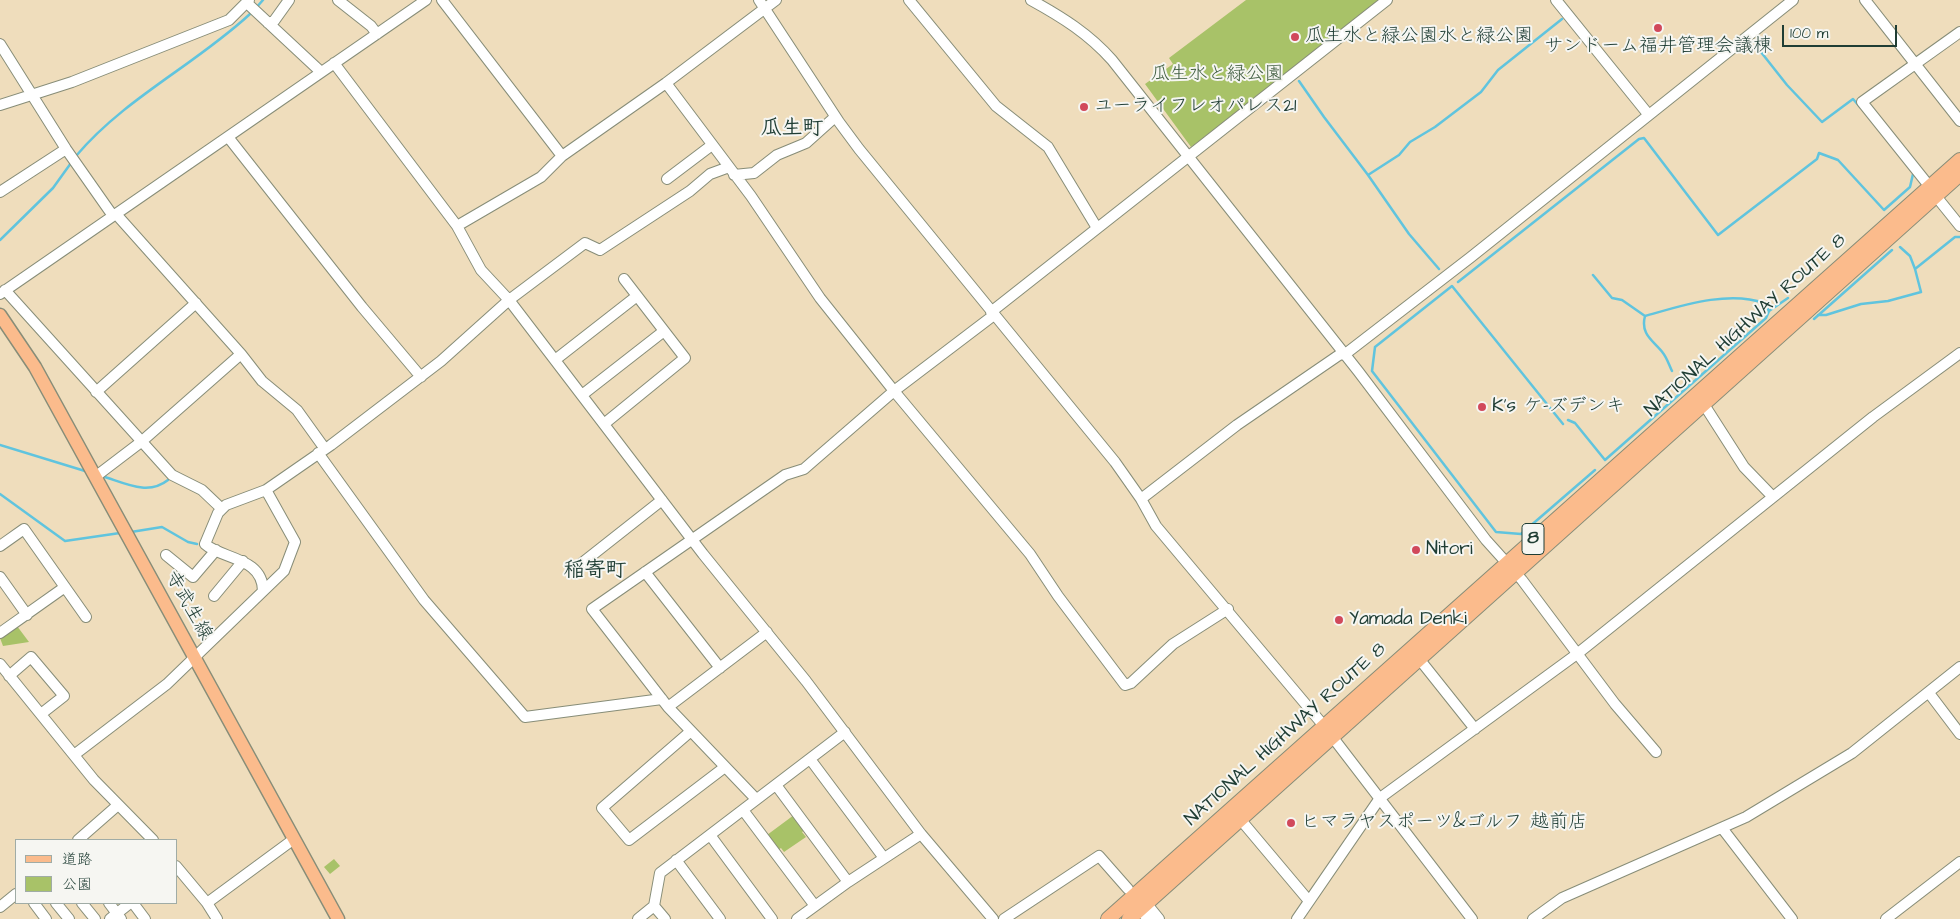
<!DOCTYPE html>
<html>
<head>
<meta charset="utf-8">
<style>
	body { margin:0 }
	#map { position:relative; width:1960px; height:919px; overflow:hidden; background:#efddbc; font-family:"Architects Daughter","Klee One",sans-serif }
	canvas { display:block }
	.legend { position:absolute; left:15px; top:839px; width:162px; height:65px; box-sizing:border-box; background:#f6f6f2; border:1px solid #a0aca6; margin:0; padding:6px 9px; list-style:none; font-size:15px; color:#1f3d34 }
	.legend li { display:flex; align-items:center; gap:10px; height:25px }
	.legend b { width:25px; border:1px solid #a0aca6 }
	.scale { position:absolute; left:1782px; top:25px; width:115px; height:22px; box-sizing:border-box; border:2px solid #1f3d34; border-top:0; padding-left:6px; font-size:15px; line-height:18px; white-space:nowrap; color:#1f3d34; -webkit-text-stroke:4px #f6f6f2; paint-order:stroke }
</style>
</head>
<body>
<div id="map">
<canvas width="1960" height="919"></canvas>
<ul class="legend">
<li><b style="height:6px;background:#fbbb8c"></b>道路</li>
<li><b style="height:14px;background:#a8c268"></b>公園</li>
</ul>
<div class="scale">100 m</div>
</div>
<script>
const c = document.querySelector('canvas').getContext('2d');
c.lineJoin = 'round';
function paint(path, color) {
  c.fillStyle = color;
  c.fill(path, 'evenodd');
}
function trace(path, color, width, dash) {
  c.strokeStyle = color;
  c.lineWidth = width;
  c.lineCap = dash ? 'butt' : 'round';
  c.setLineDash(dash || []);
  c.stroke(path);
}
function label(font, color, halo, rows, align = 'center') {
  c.font = font + ' "Architects Daughter","Klee One",sans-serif';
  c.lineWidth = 4;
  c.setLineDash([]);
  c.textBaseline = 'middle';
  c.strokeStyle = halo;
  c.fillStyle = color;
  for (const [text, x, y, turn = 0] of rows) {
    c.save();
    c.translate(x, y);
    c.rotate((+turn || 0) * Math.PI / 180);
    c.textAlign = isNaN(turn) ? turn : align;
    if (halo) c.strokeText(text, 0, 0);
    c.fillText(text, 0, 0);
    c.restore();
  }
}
const green = new Path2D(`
	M 1246,0 L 1384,0 L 1191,147 L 1145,84 L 1173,64 L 1169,58 Z
	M 17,626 L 29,642 L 3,646 L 0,638 Z
	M 794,815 L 805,830 L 802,832 L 806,837 L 784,852 L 781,848 L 778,850 L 767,835 Z
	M 334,859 L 340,866 L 330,874 L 324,867 Z`);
const stream = new Path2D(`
	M 256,8 L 263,0
	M 1757,47 L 1787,85 L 1822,122 L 1853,99 L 1860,107
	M 1299,81 L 1324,117 L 1368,175 L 1399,155 L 1410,142 L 1435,127 L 1481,92 L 1498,70 L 1562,19
	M 76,156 C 125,98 195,65 250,14
	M 1368,175 L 1409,234 L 1439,269
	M 0,240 L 53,188 L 71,163
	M 1900,247 L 1910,256 L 1915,269 L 1955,237 L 1960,237
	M 1593,275 L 1612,298 L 1622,300 L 1645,316 C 1681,306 1728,290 1764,303 L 1769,311
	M 1458,282 L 1639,139 L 1644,138 L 1718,235 L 1817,159 L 1819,153 L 1838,160 L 1884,210 L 1910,187 L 1913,174
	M 1818,315 L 1826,315 L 1861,304 L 1888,301 L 1921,292 L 1915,269
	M 1645,316 C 1640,335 1654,341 1663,353 C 1667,358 1669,365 1672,371
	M 1814,319 L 1892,250
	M 1568,420 L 1575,423 L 1605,460 L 1766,318 L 1769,311 L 1788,298
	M 1563,424 L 1452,286 L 1375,347 L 1372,371 L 1496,532 L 1521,534 L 1595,470
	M 0,445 L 85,471
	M 102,476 C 125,483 148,496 168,480
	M 0,494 L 65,541 L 120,533
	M 131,532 L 162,527 L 188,542 L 197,544`);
const minor = new Path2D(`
	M 338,0 L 371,26 L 377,34
	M 442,0 L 562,156
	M 759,0 L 839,122 L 859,149 L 1115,462 L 1141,499 L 1156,526 L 1324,726 L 1472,919
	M 909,0 L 996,106 L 1048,147 L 1097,228
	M 1031,0 C 1062,17 1089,34 1112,60 L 1358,371 L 1486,540 L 1522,580 L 1615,704 L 1656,752
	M 1556,0 L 1648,114
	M 1865,0 L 1960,121
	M 247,3 L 321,72
	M 268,23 L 274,21 L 289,0
	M 0,44 L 66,149 L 113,216
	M 334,63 L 457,226 L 481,270 L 509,300 L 703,554 L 806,681 L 921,834 L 993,919
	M 666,83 L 751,196 L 820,298 L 894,391 L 1030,554 L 1058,596 L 1125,685 L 1131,683 L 1173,644 L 1228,609
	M 0,105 L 72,82 L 229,20 L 249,0
	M 228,137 L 362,307 L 421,377
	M 734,175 L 754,173 L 777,155 L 806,143 L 835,117
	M 667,179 L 712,145
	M 1930,187 L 1862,102 L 1960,32
	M 0,192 L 66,149
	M 1935,195 L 1960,226
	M 116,214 L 241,354 L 262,381 L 297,410 L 325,449
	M 457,226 L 541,177 L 562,156 L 666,83 L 776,0
	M 5,290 L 172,475 L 202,490 L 222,509
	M 0,294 L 426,0
	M 991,312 L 1387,0
	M 1344,355 L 1471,257 L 1793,0
	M 555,360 L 637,296
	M 96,392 L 196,303
	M 582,395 L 664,331
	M 1703,403 L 1744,467 L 1773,497
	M 604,424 L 685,358 L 624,279
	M 318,453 L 424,600 L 525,717 L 662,699
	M 95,477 L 141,442 L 241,354
	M 1141,499 L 1237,425 L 1342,353
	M 0,546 L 24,529 L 86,617
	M 166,555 L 193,577 L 216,550
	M 577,567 L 662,500
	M 645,572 L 720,668
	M 0,577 L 27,615
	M 263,591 C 263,557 221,559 205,544 L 218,513 L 226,505 L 266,490 L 331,445 L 441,361 L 509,300 L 585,243 L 600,250 L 690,191 L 710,174 L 729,167
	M 214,596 L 243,561
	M 0,633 L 65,587
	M 1420,660 L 1475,729
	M 0,664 L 94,780 L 153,840
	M 9,676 L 31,657 L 64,696 L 41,714
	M 1929,693 L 1960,734
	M 668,707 L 767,632
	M 691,731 L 602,808 L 629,840 L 725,767
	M 74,755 L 167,684 L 284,571 L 295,542 L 266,490
	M 810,759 L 884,858
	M 776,785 L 848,882
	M 756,799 L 668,707 L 592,609 L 785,475 L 804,469 L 812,462 L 894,391 L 994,315
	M 743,810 L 815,906
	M 1240,819 L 1309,901
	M 1722,828 L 1792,919
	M 710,835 L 772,919
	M 78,840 L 118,805
	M 676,860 L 720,919
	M 176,866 L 207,903 L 217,919
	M 34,903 L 46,919
	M 56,903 L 69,919
	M 82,903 L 95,919
	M 109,903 L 121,919
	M 133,903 L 145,919
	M 207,903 L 294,839
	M 1146,903 L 1159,919
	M 0,907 L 16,894
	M 1139,909 L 1148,919
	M 110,919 L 130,903
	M 638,919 L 654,906
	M 665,919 L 654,906 L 660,873 L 845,732
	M 797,919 L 848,882 L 921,834
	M 1004,919 L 1099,856 L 1128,889
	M 1297,919 L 1380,798 L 1577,654 L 1873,417 L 1960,353
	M 1533,919 L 1562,898 L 1746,817 L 1852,753 L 1960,667
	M 1886,919 L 1960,862`);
const major = new Path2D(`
	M 0,315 L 35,367 L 338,919`);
const highway = new Path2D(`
	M 1108,919 L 1960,160
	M 1129,919 L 1960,174`);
const markers = [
	[1658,28,5,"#d1495b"],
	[1295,37,5,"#d1495b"],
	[1084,107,5,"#d1495b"],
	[1482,407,5,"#d1495b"],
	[1416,550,5,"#d1495b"],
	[1339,620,5,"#d1495b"],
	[1291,823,5,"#d1495b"]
];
const shields = [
	[1533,539,22]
];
const shieldNames = [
	["8",1533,539]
];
const poiNames = [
	["瓜生水と緑公園水と緑公園",1305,37],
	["サンドーム福井管理会議棟",1658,47,"center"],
	["ユーライフレオパレス21",1094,107],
	["K's ケ-ズデンキ",1492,407],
	["Nitori",1426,550],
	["Yamada Denki",1349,620],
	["ヒマラヤスポーツ&ゴルフ 越前店",1301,823]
];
const parkNames = [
	["瓜生水と緑公園",1217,75]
];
const streetNames = [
	["NATIONAL HIGHWAY ROUTE 8",1746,326,-42],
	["寺武生線",188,606,61],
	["NATIONAL HIGHWAY ROUTE 8",1286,735,-42]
];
const quarterNames = [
	["瓜生町",792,130],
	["稲寄町",595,572]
];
paint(green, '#a8c268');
trace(stream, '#60c4de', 2.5);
trace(minor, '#878d78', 12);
trace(major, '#878d78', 15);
trace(highway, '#878d78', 16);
trace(minor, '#fff', 10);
trace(major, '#fbbb8c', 12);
trace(highway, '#fbbb8c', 14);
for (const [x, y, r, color] of markers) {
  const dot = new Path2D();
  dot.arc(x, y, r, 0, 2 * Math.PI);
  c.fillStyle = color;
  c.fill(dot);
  trace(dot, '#f6f6f2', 2);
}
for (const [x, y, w] of shields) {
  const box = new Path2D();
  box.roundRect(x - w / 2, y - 15.5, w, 31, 4);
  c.fillStyle = '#f6f6f2';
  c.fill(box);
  trace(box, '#1f3d34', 1);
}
label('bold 18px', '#1f3d34', null, shieldNames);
label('19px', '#1f3d34', '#f6f6f2', poiNames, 'left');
label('19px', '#415e41', '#f6f6f2', parkNames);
label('19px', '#1f3d34', '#f6f6f2', streetNames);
label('bold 21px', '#1f3d34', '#f6f6f2', quarterNames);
</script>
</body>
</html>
